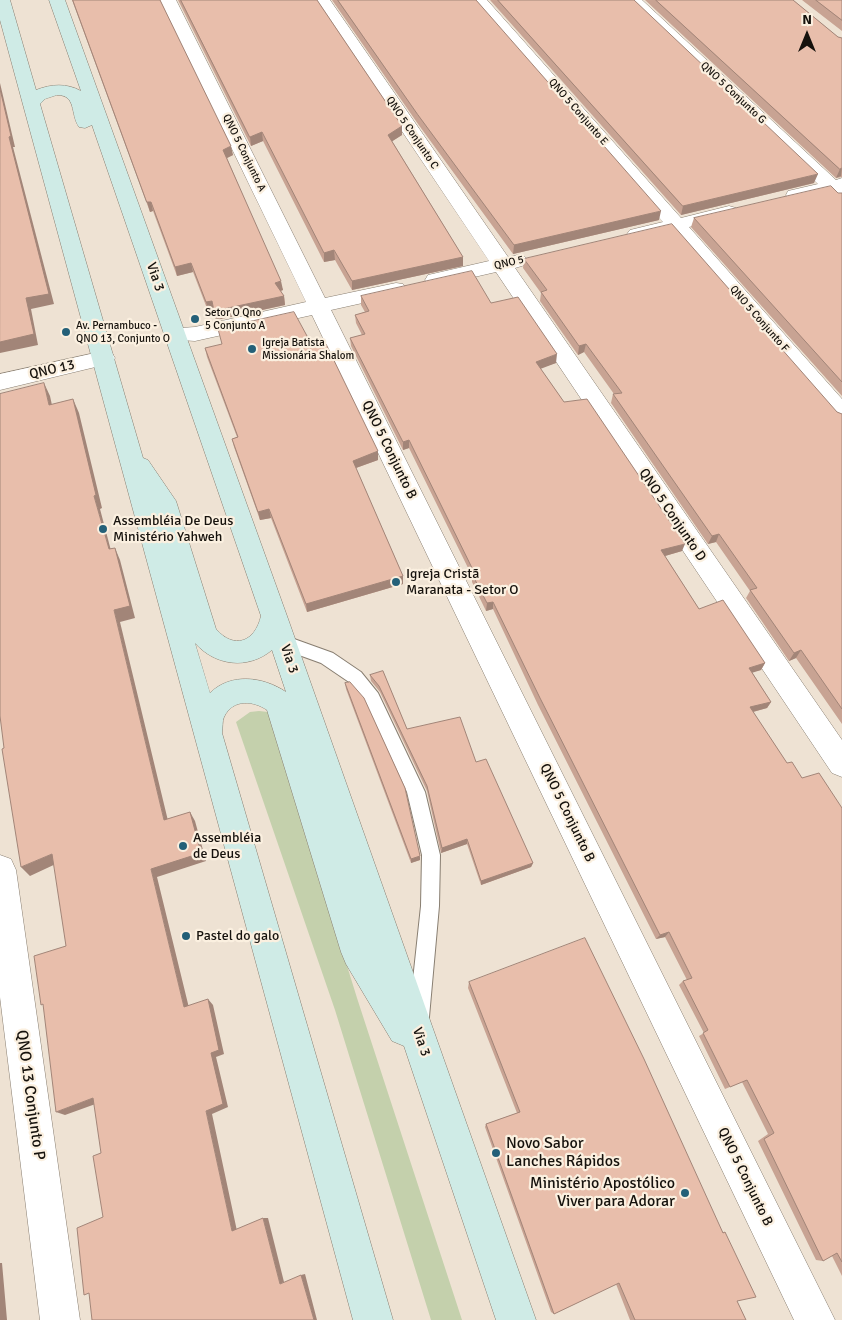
<!DOCTYPE html>
<html>
<head>
<meta charset="utf-8">
<style>
	body { margin:0 }
	#map { position:relative; width:842px; height:1320px; overflow:hidden; background:#eee2d3; font-family:Signika,sans-serif }
	canvas { display:block }
	.north { position:absolute; left:782px; top:10px; width:50px; height:50px; -webkit-text-stroke:4px #fbf0e0; paint-order:stroke; rotate:0deg; font-size:14px; font-weight:700; line-height:20px; text-align:center; color:#16120d }
	.north::after { content:''; display:block; margin:auto; width:18px; height:22px; background:#16120d; clip-path:polygon(50% 0,100% 100%,50% 72%,0 100%) }
</style>
</head>
<body>
<div id="map">
<canvas width="842" height="1320"></canvas>
<div class="north">N</div>
</div>
<script>
const c = document.querySelector('canvas').getContext('2d');
c.lineJoin = 'round';
function paint(path, color) {
  c.fillStyle = color;
  c.fill(path, 'evenodd');
}
function trace(path, color, width, dash) {
  c.strokeStyle = color;
  c.lineWidth = width;
  c.lineCap = dash ? 'butt' : 'round';
  c.setLineDash(dash || []);
  c.stroke(path);
}
function label(font, color, halo, rows, align = 'center') {
  c.font = font + ' Signika,sans-serif';
  c.lineWidth = 4.5;
  c.setLineDash([]);
  c.textBaseline = 'middle';
  c.strokeStyle = halo;
  c.fillStyle = color;
  for (const [text, x, y, turn = 0] of rows) {
    c.save();
    c.translate(x, y);
    c.rotate((+turn || 0) * Math.PI / 180);
    c.textAlign = isNaN(turn) ? turn : align;
    if (halo) c.strokeText(text, 0, 0);
    c.fillText(text, 0, 0);
    c.restore();
  }
}
const green = new Path2D(`
	M 259,711 L 268,712 L 357,998 L 462,1320 L 431,1320 L 335,1010 L 236,722 L 250,712 Z`);
const lane = new Path2D(`
	M 283,635 L 333,653 L 361,672 L 378,693 L 425,792 L 440,855 L 439,906 L 429,1017 L 426,1024 L 419,1027 L 412,1024 L 409,1017 L 421,906 L 422,855 L 407,792 L 366,703 L 349,682 L 321,663 L 277,647 L 275,642 L 277,637 Z`);
const street = new Path2D(`
	M 160,0 L 176,0 L 325,298 L 396,283 L 403,284 L 406,289 L 403,294 L 331,310 L 835,1320 L 794,1320 L 312,315 L 195,341 L 167,339 L 164,334 L 167,329 L 195,327 L 306,302 Z
	M 314,0 L 330,0 L 508,257 L 518,255 L 525,257 L 528,261 L 525,265 L 515,268 L 842,740 L 842,777 L 832,773 L 496,272 L 435,286 L 428,285 L 425,280 L 428,275 L 489,261 Z
	M 471,0 L 487,0 L 681,218 L 729,206 L 736,208 L 739,212 L 736,216 L 689,227 L 842,399 L 842,422 L 834,420 L 671,232 L 637,240 L 630,238 L 627,234 L 630,230 L 663,222 Z
	M 625,0 L 642,0 L 836,180 L 842,178 L 842,202 L 835,200 L 828,193 L 795,201 L 788,199 L 786,195 L 788,191 L 818,184 Z
	M 104,351 L 112,353 L 115,358 L 112,363 L 0,390 L 0,374 Z
	M 0,855 L 11,859 L 16,870 L 80,1320 L 40,1320 L 0,997 Z`);
const secondary = new Path2D(`
	M 0,0 L 10,0 L 36,90 C 51,84 67,83 81,91 L 49,0 L 65,0 L 287,616 L 536,1320 L 496,1320 L 404,1046 L 392,1041 L 346,964 L 341,952 L 267,710 C 254,701 233,698 224,717 C 222,721 223,728 222,733 L 393,1320 L 353,1320 L 0,20 ZM 57,95 C 77,95 70,114 79,127 L 85,128 L 92,125 L 261,616 C 255,642 234,650 216,629 L 176,501 L 148,460 L 143,458 L 40,104 L 45,99 ZM 195,643 C 215,666 248,670 272,650 L 286,692 C 264,677 231,672 210,693 Z`);
const wall = new Path2D(`
	M 72,0 L 160,0 L 233,155 L 227,158 L 283,290 L 281,291 L 284,296 L 285,305 L 216,320 L 214,310 L 208,311 L 193,272 L 177,276 L 153,211 L 150,212 Z
	M 178,0 L 317,0 L 402,126 L 402,135 L 392,141 L 463,257 L 463,266 L 352,290 L 335,260 L 324,262 L 263,141 L 251,146 Z
	M 332,0 L 476,0 L 659,220 L 513,254 L 418,124 Z
	M 490,0 L 634,0 L 814,183 L 681,215 Z
	M 645,0 L 793,0 L 838,37 L 842,38 L 842,177 L 836,178 Z
	M 802,0 L 842,0 L 842,31 Z
	M 838,193 L 842,193 L 842,396 L 691,227 L 694,218 Z
	M 524,259 L 837,412 L 842,414 L 842,724 L 796,658 L 789,661 L 746,598 L 750,591 L 716,542 L 708,544 L 611,403 L 613,394 L 614,394 L 584,352 L 578,355 L 540,301 L 541,293 L 523,268 Z
	M 361,296 L 491,303 L 556,363 L 540,368 L 564,402 L 682,551 L 665,556 L 699,609 L 765,663 L 761,670 L 752,672 L 771,702 L 767,708 L 753,712 L 787,763 L 802,778 L 842,808 L 842,1276 L 832,1256 L 823,1261 L 816,1260 L 758,1141 L 768,1134 L 742,1082 L 725,1089 L 699,1036 L 704,1033 L 679,985 L 683,981 L 687,980 L 665,937 L 656,939 L 538,705 L 493,609 L 486,611 L 472,582 L 472,576 L 409,448 L 403,450 L 351,346 L 350,338 L 362,335 L 356,323 L 355,315 L 365,312 L 361,305 Z
	M 313,347 L 378,460 L 356,468 L 403,576 L 403,584 L 307,612 L 271,518 L 260,520 L 234,447 L 232,439 L 237,437 L 207,357 L 205,348 Z
	M 383,671 L 407,729 L 476,762 L 533,863 L 531,867 L 481,885 L 467,844 L 441,853 L 427,791 L 380,692 L 371,681 L 370,675 Z
	M 345,683 L 420,860 L 411,863 L 346,689 Z
	M 469,982 L 723,1232 L 725,1232 L 737,1301 L 746,1320 L 630,1320 L 616,1284 L 554,1314 L 551,1312 L 485,1127 L 486,1124 L 517,1113 L 468,988 Z`);
const shadedWall = new Path2D(`
	M 0,83 L 15,147 L 13,147 L 54,304 L 31,309 L 38,345 L 0,353 L 0,342 L 26,298 L 9,137 L 0,89 Z
	M 402,126 L 402,135 L 388,144 L 388,135 Z
	M 262,132 L 263,141 L 251,146 L 250,137 Z
	M 231,146 L 233,155 L 225,159 L 223,150 Z
	M 842,168 L 841,176 L 836,178 L 840,169 Z
	M 818,174 L 814,183 L 681,215 L 683,206 Z
	M 147,202 L 151,202 L 153,211 L 150,212 Z
	M 661,211 L 659,220 L 513,254 L 514,245 Z
	M 334,250 L 335,260 L 324,262 L 324,253 Z
	M 463,257 L 463,266 L 352,290 L 352,281 Z
	M 191,263 L 193,272 L 177,276 L 175,267 Z
	M 281,281 L 283,290 L 277,292 L 275,283 Z
	M 284,296 L 285,305 L 216,320 L 214,311 Z
	M 212,301 L 214,310 L 208,311 L 206,302 Z
	M 586,344 L 584,352 L 578,355 L 579,346 Z
	M 557,354 L 556,363 L 535,371 L 536,362 Z
	M 44,383 L 50,396 L 55,419 L 49,405 Z
	M 73,399 L 79,413 L 102,508 L 100,509 L 114,562 L 109,549 L 94,496 Z
	M 409,440 L 409,448 L 403,450 L 403,442 Z
	M 378,451 L 378,460 L 353,469 L 353,461 Z
	M 269,509 L 271,518 L 260,520 L 258,512 Z
	M 719,534 L 716,542 L 708,544 L 712,536 Z
	M 685,544 L 682,551 L 658,558 L 661,550 Z
	M 115,548 L 120,560 L 135,618 L 120,622 L 170,829 L 164,820 L 114,610 Z
	M 403,576 L 403,584 L 307,612 L 306,604 Z
	M 493,602 L 493,609 L 486,611 L 487,603 Z
	M 801,650 L 796,658 L 789,661 L 794,653 Z
	M 765,663 L 761,670 L 745,675 L 749,668 Z
	M 771,702 L 767,708 L 745,714 L 750,707 Z
	M 190,812 L 195,821 L 206,861 L 157,877 L 190,1012 L 184,1007 L 151,869 Z
	M 467,839 L 467,844 L 441,853 L 442,848 Z
	M 52,854 L 60,862 L 30,876 L 21,867 Z
	M 420,856 L 420,860 L 411,863 L 411,859 Z
	M 533,863 L 531,867 L 481,885 L 481,881 Z
	M 669,932 L 665,937 L 656,939 L 660,935 Z
	M 208,999 L 213,1005 L 224,1054 L 216,1057 L 228,1107 L 212,1114 L 237,1231 L 232,1231 L 206,1111 L 211,1053 Z
	M 93,1098 L 101,1102 L 65,1115 L 56,1112 Z
	M 263,1218 L 268,1218 L 284,1282 L 280,1284 Z
	M 0,1263 L 2,1263 L 7,1320 L 0,1320 Z
	M 305,1274 L 317,1320 L 314,1320 L 301,1275 Z`);
const building = new Path2D(`
	M 73,0 L 160,0 L 231,146 L 223,150 L 281,281 L 275,283 L 284,296 L 214,311 L 212,301 L 206,302 L 191,263 L 175,267 L 151,202 L 147,202 Z
	M 181,0 L 317,0 L 402,126 L 388,135 L 463,257 L 352,281 L 334,250 L 324,253 L 262,132 L 250,137 Z
	M 338,0 L 476,0 L 661,211 L 514,245 L 418,115 Z
	M 498,0 L 634,0 L 818,174 L 683,206 Z
	M 656,0 L 793,0 L 838,37 L 842,38 L 842,168 L 840,169 Z
	M 816,0 L 842,0 L 842,20 Z
	M 0,89 L 11,136 L 9,137 L 49,294 L 26,298 L 34,334 L 0,342 Z
	M 831,186 L 838,193 L 842,193 L 842,382 L 694,218 Z
	M 672,224 L 837,412 L 842,414 L 842,709 L 801,650 L 794,653 L 750,590 L 757,588 L 719,534 L 712,536 L 613,394 L 622,393 L 586,344 L 579,346 L 541,292 L 547,290 L 524,259 Z
	M 472,271 L 491,303 L 518,297 L 557,354 L 536,362 L 564,402 L 587,399 L 685,544 L 661,550 L 699,609 L 723,600 L 765,663 L 749,668 L 771,702 L 750,707 L 787,763 L 792,762 L 802,778 L 819,773 L 842,808 L 842,1262 L 837,1253 L 823,1261 L 764,1139 L 774,1133 L 747,1080 L 730,1087 L 703,1033 L 708,1030 L 683,981 L 692,978 L 669,932 L 660,935 L 540,698 L 493,602 L 487,603 L 472,574 L 475,574 L 409,440 L 403,442 L 350,338 L 365,334 L 355,315 L 369,311 L 361,296 Z
	M 294,312 L 313,347 L 326,344 L 378,451 L 353,461 L 403,576 L 306,604 L 269,509 L 258,512 L 232,439 L 238,437 L 205,348 L 222,344 L 218,329 Z
	M 44,383 L 49,405 L 73,399 L 96,495 L 94,496 L 109,549 L 115,548 L 130,606 L 114,610 L 164,820 L 190,812 L 201,853 L 151,869 L 184,1007 L 208,999 L 219,1050 L 211,1053 L 223,1104 L 206,1111 L 232,1231 L 263,1218 L 280,1284 L 301,1275 L 314,1320 L 92,1320 L 89,1293 L 84,1295 L 77,1228 L 103,1217 L 93,1156 L 101,1153 L 93,1098 L 56,1112 L 43,1004 L 41,1005 L 34,956 L 66,946 L 52,854 L 21,867 L 2,749 L 4,748 L 0,716 L 0,394 Z
	M 383,671 L 407,729 L 460,717 L 476,762 L 486,759 L 533,863 L 481,881 L 467,839 L 442,848 L 427,786 L 379,686 L 370,675 Z
	M 350,682 L 364,698 L 405,788 L 420,856 L 411,859 L 345,683 Z
	M 585,938 L 644,1059 L 723,1233 L 725,1232 L 756,1297 L 737,1301 L 746,1320 L 635,1320 L 619,1283 L 554,1314 L 486,1124 L 520,1112 L 469,982 Z`);
const markers = [
	[195,319,5,"#246078"],
	[66,332,5,"#246078"],
	[252,349,5,"#246078"],
	[103,529,5,"#246078"],
	[396,582,5,"#246078"],
	[183,846,5,"#246078"],
	[186,936,5,"#246078"],
	[496,1153,5,"#246078"],
	[685,1193,5,"#246078"]
];
const farStreetnames = [
	["QNO 5 Conjunto G",733,93,43],
	["QNO 5 Conjunto E",578,112,49],
	["QNO 5 Conjunto C",412,133,56],
	["QNO 5 Conjunto A",244,153,64],
	["QNO 5",509,263,-13],
	["QNO 5 Conjunto F",759,319,49]
];
const farPoinames = [
	["Setor O Qno",205,313],
	["5 Conjunto A",205,326],
	["Av. Pernambuco -",76,326],
	["QNO 13, Conjunto O",76,339],
	["Igreja Batista",262,343],
	["Missionária Shalom",262,356]
];
const streetNames = [
	["Via 3",155,277,71],
	["QNO 13",52,370,-13],
	["QNO 5 Conjunto B",389,450,64],
	["QNO 5 Conjunto D",672,515,56],
	["Via 3",289,659,71],
	["QNO 5 Conjunto B",567,813,64],
	["Via 3",421,1042,71],
	["QNO 5 Conjunto B",745,1177,64]
];
const poiNames = [
	["Assembléia De Deus",113,521],
	["Ministério Yahweh",113,537],
	["Igreja Cristã",406,574],
	["Maranata - Setor O",406,590],
	["Assembléia",193,838],
	["de Deus",193,854],
	["Pastel do galo",196,936]
];
const nearStreetnames = [
	["QNO 13 Conjunto P",30,1095,82]
];
const nearPoinames = [
	["Novo Sabor",506,1144],
	["Lanches Rápidos",506,1162],
	["Ministério Apostólico",675,1184,"right"],
	["Viver para Adorar",675,1202,"right"]
];
paint(green, '#c4d0ac');
trace(lane, '#887e71', 2);
trace(street, '#887e71', 1);
trace(secondary, '#887e71', 1);
paint(lane, '#fff');
paint(street, '#fff');
paint(secondary, '#cfebe6');
paint(wall, '#c8a393');
paint(shadedWall, '#a28578');
paint(building, '#e8beab');
trace(building, '#a28578', 1);
for (const [x, y, r, color] of markers) {
  const dot = new Path2D();
  dot.arc(x, y, r, 0, 2 * Math.PI);
  c.fillStyle = color;
  c.fill(dot);
  trace(dot, '#fbf0e0', 2);
}
label('11px', '#16120d', '#fbf0e0', farStreetnames);
label('11px', '#16120d', '#fbf0e0', farPoinames, 'left');
label('14px', '#16120d', '#fbf0e0', streetNames);
label('14px', '#16120d', '#fbf0e0', poiNames, 'left');
label('16px', '#16120d', '#fbf0e0', nearStreetnames);
label('16px', '#16120d', '#fbf0e0', nearPoinames, 'left');
</script>
</body>
</html>
